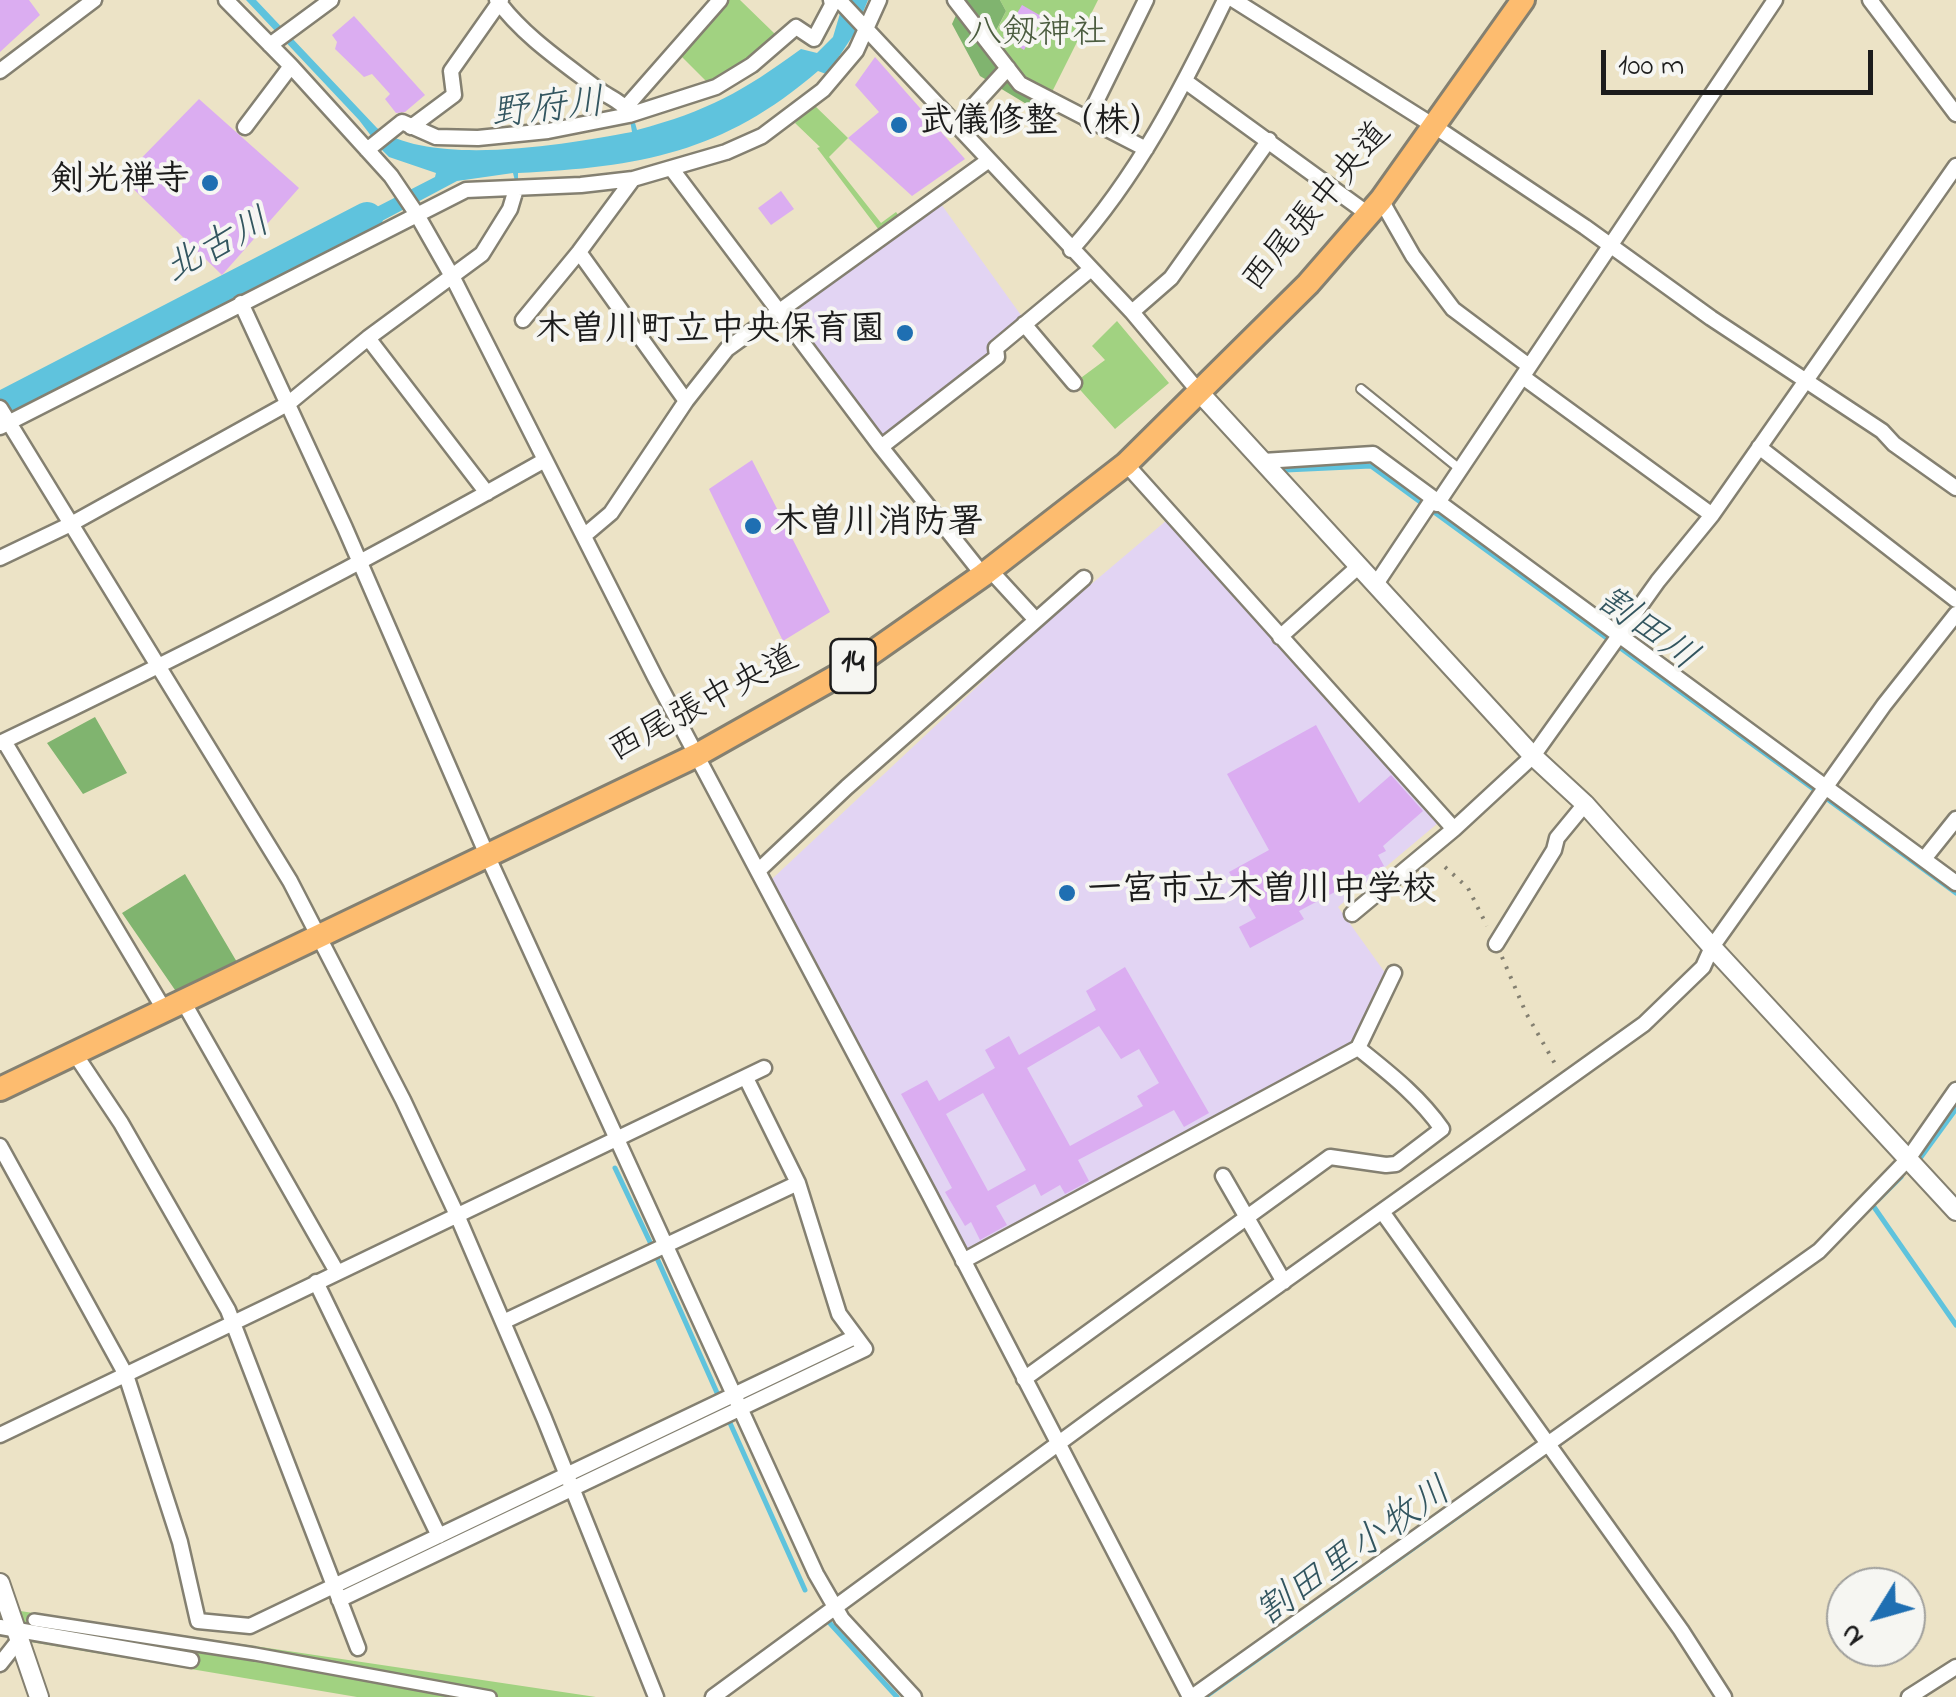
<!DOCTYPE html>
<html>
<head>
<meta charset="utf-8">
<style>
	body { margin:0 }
	#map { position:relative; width:1956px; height:1697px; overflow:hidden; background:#ece3c6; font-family:"Indie Flower",sans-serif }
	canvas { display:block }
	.north { position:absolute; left:1826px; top:1567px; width:100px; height:100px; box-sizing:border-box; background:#f6f6f2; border:2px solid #9f9f9c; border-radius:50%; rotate:233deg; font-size:28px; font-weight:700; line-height:40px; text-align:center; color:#1c1c1c }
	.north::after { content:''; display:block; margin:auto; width:35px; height:45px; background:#1f6fb2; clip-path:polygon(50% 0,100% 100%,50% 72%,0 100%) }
	.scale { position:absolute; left:1601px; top:50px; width:272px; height:45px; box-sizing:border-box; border:5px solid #1c1c1c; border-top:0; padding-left:12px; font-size:30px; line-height:35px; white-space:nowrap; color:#1c1c1c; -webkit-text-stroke:8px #f6f6f2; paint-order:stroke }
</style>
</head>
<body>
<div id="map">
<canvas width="1956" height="1697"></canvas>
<div class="north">N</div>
<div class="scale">100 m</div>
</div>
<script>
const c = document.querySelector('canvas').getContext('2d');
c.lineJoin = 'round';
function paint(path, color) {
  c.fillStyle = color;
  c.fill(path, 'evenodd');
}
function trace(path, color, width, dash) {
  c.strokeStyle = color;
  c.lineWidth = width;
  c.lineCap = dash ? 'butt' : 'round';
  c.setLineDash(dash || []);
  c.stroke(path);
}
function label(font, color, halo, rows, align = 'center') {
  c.font = font + ' "Indie Flower","Klee One",sans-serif';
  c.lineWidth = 8;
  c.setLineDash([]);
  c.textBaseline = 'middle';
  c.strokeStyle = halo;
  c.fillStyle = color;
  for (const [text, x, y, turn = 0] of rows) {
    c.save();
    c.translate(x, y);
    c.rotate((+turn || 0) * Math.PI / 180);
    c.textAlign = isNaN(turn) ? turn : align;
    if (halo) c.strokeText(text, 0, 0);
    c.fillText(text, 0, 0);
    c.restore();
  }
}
const built = new Path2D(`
	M 941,204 L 1023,318 L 987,347 L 988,359 L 885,439 L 795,320 L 796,306 Z
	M 1167,520 L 1438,823 L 1338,907 L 1386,974 L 1352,1045 L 968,1251 L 772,879 L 1043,625 Z`);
const green = new Path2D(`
	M 727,0 L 740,0 L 775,34 C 757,53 734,80 706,81 L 676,51 Z
	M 1000,0 L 1098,0 L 1051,94 L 1024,79 L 993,38 L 1006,11 Z
	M 813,104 L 848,138 L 829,157 L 881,223 L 896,212 L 899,216 L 879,230 L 817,148 L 820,147 L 795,123 Z
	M 1117,321 L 1169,383 L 1115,429 L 1074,383 L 1105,360 L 1092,346 Z
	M 0,1608 L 596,1697 L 357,1697 L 19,1640 L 0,1626 Z`);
const forest = new Path2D(`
	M 963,0 L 1000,0 L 1006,11 L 990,43 L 1020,84 L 1045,98 L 1038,111 L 980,76 L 952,24 Z
	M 95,717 L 127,773 L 83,794 L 47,743 Z
	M 185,874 L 244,974 L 184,1003 L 122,913 Z`);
const water = new Path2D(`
	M 246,0 L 256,0 L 377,128 C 432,168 568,144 632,132 L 630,120 L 634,119 L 637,130 C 708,111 742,92 801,49 L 817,53 L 833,37 L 844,0 L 868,0 L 854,34 L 830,70 L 826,74 L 818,71 C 723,153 640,167 518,173 L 518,181 L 515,181 L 513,173 L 457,181 L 335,246 L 328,232 L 435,177 L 436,173 L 389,157 L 381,149 L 359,120 Z`);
const stream = new Path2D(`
	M 1286,470 L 1371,466 L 1956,893
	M 1921,1157 L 1956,1109
	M 615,1168 L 650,1242
	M 1878,1200 L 1901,1177
	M 1874,1207 L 1956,1325
	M 656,1256 L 718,1395
	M 730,1423 L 805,1590
	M 1558,1445 L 1584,1426
	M 827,1620 L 897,1697
	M 1205,1697 L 1540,1458`);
const river = new Path2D(`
	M 0,408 L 367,218`);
const building = new Path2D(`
	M 0,0 L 29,0 L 40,15 L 0,52 Z
	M 1022,5 L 1043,17 L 1024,50 L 1003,37 Z
	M 354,16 L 425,95 L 405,112 L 396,113 L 385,99 L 390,94 L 372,74 L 364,77 L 335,49 L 337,42 L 332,35 Z
	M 875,57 L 965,159 L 912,196 L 848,138 L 879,112 L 855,85 Z
	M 199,99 L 299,188 L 222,275 L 122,178 Z
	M 781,191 L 794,209 L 771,225 L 758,208 Z
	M 752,460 L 830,612 L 783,641 L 709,489 Z
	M 1316,725 L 1359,803 L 1391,775 L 1423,811 L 1383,846 L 1386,851 L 1378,855 L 1384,866 L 1299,911 L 1304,919 L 1250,948 L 1239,927 L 1256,918 L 1229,872 L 1269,850 L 1227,774 Z
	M 1125,967 L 1209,1113 L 1184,1127 L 1174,1110 L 1078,1160 L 1089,1181 L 1065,1194 L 1060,1185 L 1041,1196 L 1035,1184 L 996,1206 L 1007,1225 L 980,1240 L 971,1222 L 965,1226 L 945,1192 L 952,1188 L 901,1094 L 927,1080 L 939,1101 L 995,1068 L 985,1050 L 1009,1036 L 1019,1055 L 1096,1010 L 1086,991 ZM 1099,1026 L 1121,1059 L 1139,1049 L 1159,1083 L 1137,1096 L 1143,1106 L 1070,1146 L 1027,1068 ZM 983,1093 L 1026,1170 L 988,1191 L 946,1114 Z`);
const path = new Path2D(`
	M 1445,867 L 1468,888 L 1487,926
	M 1502,957 L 1526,1013 L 1558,1069`);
const service = new Path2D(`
	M 1361,389 L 1461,470`);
const pedestrian = new Path2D(`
	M 34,1620 L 255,1654 L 490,1697`);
const minor = new Path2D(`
	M 226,0 L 291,66 L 391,176 L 416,213 L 453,278 L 655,677 L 929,1194 L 1190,1697
	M 497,0 C 523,36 564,63 599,90 C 610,98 624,102 629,115
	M 839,0 L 1132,312 L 1200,393
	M 955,0 L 1020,84 L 1146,149
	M 1234,0 L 1434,126 L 1585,227 L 1711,318 L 1882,431 L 1894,444 L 1956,488
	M 1870,0 L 1956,114
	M 270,45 L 331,0
	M 0,71 L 94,0
	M 1185,81 L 1368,214
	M 626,107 L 720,0
	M 1087,120 L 1146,0
	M 956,125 L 1008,68
	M 245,127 L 291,66
	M 411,127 L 454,95 L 451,71 L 501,0
	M 367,150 L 402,122 L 436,137 L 478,138 L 548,131 L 629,115 L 716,87 L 752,65 L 796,27 L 814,39 L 832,5 L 831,0
	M 671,168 L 881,447 L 983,575
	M 1381,200 L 1413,256 L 1453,309 L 1529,366
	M 1071,250 C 1137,177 1182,89 1225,0
	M 579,252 L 686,401
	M 241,303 L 345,528 L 487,855 L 816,1574 L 842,1619 L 914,1697
	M 1132,312 L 1171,278 L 1269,140
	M 523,320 L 579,252 L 633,179
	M 1024,324 L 1074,383
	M 368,338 L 487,493
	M 1523,377 L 1712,515
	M 0,408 L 290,881 L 403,1100 L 457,1215 L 544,1418 L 656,1697
	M 0,427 L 466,190 L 581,185 L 633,179 L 726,152 L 762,136 L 823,90 L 856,51 L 879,0
	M 881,447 L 997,357 L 996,348 L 1091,269
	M 1759,447 L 1956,600
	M 1263,461 L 1373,454 L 1956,883
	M 1126,464 L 1454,829
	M 1437,504 L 1775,0
	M 585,535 L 611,513 L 686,401 L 727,349 L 989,160
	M 0,558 L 71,524 L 289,403 L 368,338 L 482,254 L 510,209 L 516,189
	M 990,570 L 1036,620
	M 1376,584 L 1432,500
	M 1280,637 L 1359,566
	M 4,741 L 165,1011
	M 0,743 C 186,655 367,561 545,460
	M 1924,859 L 1956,819
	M 758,871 L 847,787 L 1084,578
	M 1352,914 L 1454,829 L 1533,756 L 1658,581 L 1712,515 L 1956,166
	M 1496,944 L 1554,850 L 1557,838 L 1585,804
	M 184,1003 L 337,1272
	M 75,1054 L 121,1123 L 228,1310 L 358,1648
	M 0,1146 L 126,1375 L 180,1542 L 198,1621 L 250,1626 L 855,1337
	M 1223,1176 L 1284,1282
	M 1383,1213 L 1681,1630 L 1724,1697
	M 963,1261 L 1358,1048 L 1394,973
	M 316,1282 L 439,1536
	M 503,1322 L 798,1183
	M 1024,1379 L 1330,1157 L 1386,1165 L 1396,1164 L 1442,1129 C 1419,1096 1389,1073 1358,1048
	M 0,1435 L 764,1068
	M 339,1600 L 865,1349 L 839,1314 L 798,1183 L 746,1078
	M 0,1627 L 191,1660
	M 0,1664 L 19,1640
	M 713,1697 L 1108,1407 L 1644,1024 L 1703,967 L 1712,947 L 1884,705 L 1956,614
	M 1192,1697 L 1819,1251 L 1908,1159 L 1956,1090
	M 1909,1697 L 1956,1667`);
const tertiary = new Path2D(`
	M 1200,393 L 1533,756 L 1585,804 L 1712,947 L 1956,1211
	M 0,1583 L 39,1697`);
const primary = new Path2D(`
	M 0,1089 L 697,755 L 846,671 L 983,575 L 1126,464 L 1308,284 L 1381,200 L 1523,0`);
const markers = [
	[899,125,10,"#1f6fb2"],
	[210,183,10,"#1f6fb2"],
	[905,333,10,"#1f6fb2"],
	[753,526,10,"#1f6fb2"],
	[1067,893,10,"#1f6fb2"]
];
const shields = [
	[853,666,45]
];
const shieldNames = [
	["14",853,666]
];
const parkNames = [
	["八剱神社",1037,36]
];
const poiNames = [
	["武儀修整（株）",919,125],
	["剣光禅寺",190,183,"right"],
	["木曽川町立中央保育園",885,333,"right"],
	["木曽川消防署",773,526],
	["一宮市立木曽川中学校",1087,893]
];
const streetNames = [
	["西尾張中央道",1319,209,-50],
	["西尾張中央道",705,707,-28]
];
const waterNames = [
	["野府川",548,112,-6],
	["北古川",219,249,-28],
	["割田川",1645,632,36],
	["割田里小牧川",1356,1555,-35]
];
paint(built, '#e2d4f3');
paint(green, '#a1d281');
paint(forest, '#80b46f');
paint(water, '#5fc3dd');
trace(stream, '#5fc3dd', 5);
trace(river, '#5fc3dd', 32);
paint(building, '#dbadf1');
trace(service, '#848071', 12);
trace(pedestrian, '#848071', 16);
trace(minor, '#848071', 19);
trace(tertiary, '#848071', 22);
trace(primary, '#848071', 28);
trace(path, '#848071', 4, [2.5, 8]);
trace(service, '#fff', 8);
trace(pedestrian, '#fff', 11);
trace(minor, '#fff', 14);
trace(tertiary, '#fff', 18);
trace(primary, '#fdbc6f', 22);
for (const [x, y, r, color] of markers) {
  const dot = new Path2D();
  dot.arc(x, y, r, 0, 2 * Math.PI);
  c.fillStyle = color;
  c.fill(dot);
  trace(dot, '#f6f6f2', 4);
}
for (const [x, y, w] of shields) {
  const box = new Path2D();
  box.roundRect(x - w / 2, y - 27, w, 54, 8);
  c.fillStyle = '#f6f6f2';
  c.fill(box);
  trace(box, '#1c1c1c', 2.5);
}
label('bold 32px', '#1c1c1c', null, shieldNames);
label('35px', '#4b5c3f', '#f6f6f2', parkNames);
label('bold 35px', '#1c1c1c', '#f6f6f2', poiNames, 'left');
label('35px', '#1c1c1c', '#f6f6f2', streetNames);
label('italic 38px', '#335660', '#f6f6f2', waterNames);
</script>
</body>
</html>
